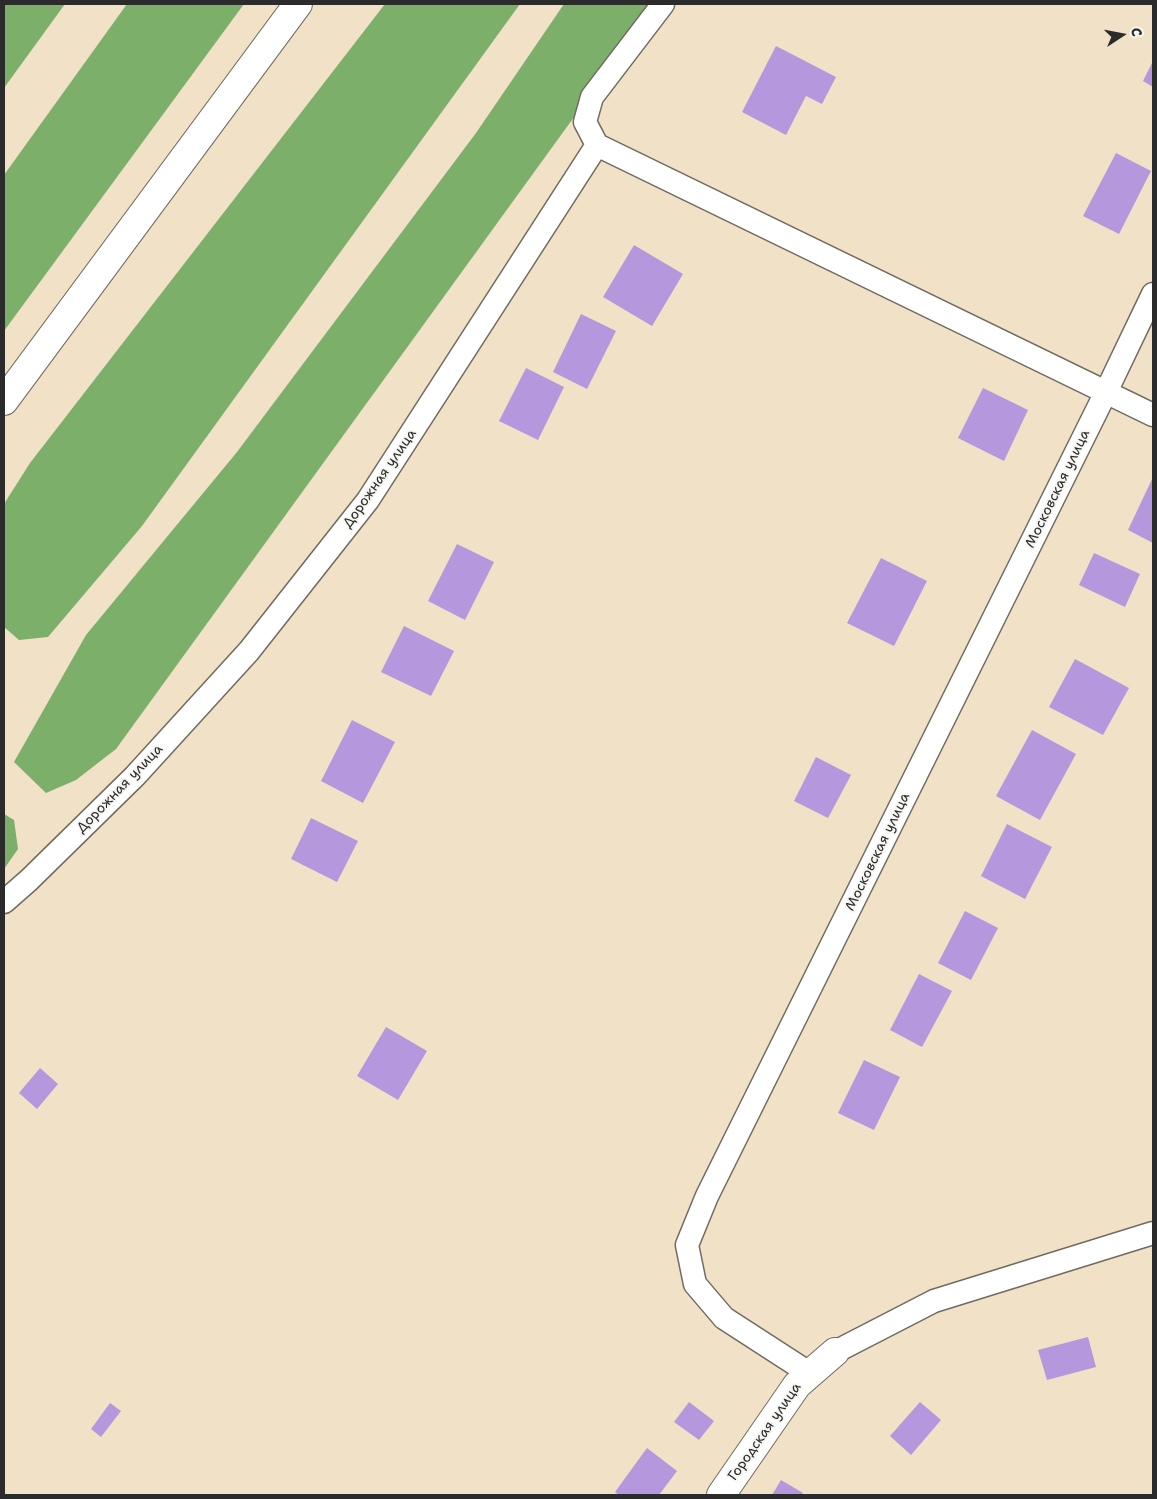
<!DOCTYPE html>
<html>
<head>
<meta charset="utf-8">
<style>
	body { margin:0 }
	#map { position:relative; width:1157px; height:1499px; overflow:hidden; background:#f1e1c6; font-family:"Shantell Sans",sans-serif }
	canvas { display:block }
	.frame { position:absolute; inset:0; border:5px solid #2b2b2b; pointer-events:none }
	.north { position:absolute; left:1097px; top:10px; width:50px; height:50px; -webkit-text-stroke:4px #f6f6f2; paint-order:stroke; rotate:79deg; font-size:14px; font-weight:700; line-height:20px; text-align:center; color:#2b2b2b }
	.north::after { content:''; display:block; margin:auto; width:18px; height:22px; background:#2b2b2b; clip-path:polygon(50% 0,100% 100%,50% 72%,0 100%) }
</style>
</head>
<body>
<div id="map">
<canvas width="1157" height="1499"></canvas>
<div class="frame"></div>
<div class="north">С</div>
</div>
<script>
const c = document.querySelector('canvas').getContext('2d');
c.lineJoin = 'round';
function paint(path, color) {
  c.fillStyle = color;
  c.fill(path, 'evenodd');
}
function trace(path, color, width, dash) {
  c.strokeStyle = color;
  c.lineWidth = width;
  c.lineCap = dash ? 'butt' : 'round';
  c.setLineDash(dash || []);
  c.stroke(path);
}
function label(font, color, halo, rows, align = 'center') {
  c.font = font + ' "Shantell Sans",sans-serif';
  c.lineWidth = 4;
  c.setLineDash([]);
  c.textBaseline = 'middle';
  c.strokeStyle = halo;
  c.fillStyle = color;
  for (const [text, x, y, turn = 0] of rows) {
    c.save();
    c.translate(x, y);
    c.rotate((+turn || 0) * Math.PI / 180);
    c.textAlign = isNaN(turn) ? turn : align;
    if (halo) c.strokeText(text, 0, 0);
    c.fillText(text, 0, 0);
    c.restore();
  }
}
const forest = new Path2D(`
	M 4,4 L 65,4 L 4,88 Z
	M 127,4 L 244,4 L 4,331 L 4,175 Z
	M 385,4 L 520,4 L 142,526 L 48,637 L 19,640 L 4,627 L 4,504 L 30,463 Z
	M 564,4 L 656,4 L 116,749 L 76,780 L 46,793 L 14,762 L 86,635 L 237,452 L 476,133 Z
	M 4,814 L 14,820 L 18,849 L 4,869 Z`);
const building = new Path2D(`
	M 776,46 L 836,77 L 822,104 L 806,96 L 786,135 L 742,112 Z
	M 1153,61 L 1153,87 L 1143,81 Z
	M 1116,153 L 1151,171 L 1119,234 L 1083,216 Z
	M 634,245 L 683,274 L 652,326 L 603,297 Z
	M 581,314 L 616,331 L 587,389 L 553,372 Z
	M 526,368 L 564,387 L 538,440 L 499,421 Z
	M 983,388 L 1028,410 L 1004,461 L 958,438 Z
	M 1153,477 L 1153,543 L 1128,530 Z
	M 457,544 L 494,562 L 465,620 L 428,601 Z
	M 1094,553 L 1140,574 L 1125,607 L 1079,585 Z
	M 881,558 L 927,581 L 894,646 L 847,623 Z
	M 404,626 L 454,651 L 431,696 L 381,672 Z
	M 1075,659 L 1129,688 L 1103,735 L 1049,707 Z
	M 352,720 L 395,742 L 363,803 L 321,781 Z
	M 1032,730 L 1076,754 L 1040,820 L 996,796 Z
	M 816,757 L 851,775 L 828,818 L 794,801 Z
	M 311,818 L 358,841 L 337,882 L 291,859 Z
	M 1007,824 L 1052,847 L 1025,899 L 981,876 Z
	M 965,911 L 998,928 L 971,980 L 938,963 Z
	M 919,974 L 952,991 L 922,1047 L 890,1030 Z
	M 386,1027 L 427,1051 L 398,1100 L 357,1076 Z
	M 864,1060 L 900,1077 L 874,1130 L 838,1113 Z
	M 40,1068 L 58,1084 L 37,1109 L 19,1093 Z
	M 1088,1337 L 1096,1367 L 1047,1380 L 1038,1350 Z
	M 689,1402 L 714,1421 L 699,1440 L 674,1422 Z
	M 920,1402 L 941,1420 L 911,1455 L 890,1436 Z
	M 110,1403 L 121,1411 L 101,1437 L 91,1429 Z
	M 647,1448 L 677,1471 L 659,1495 L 619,1495 L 615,1492 Z
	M 781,1480 L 803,1493 L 801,1495 L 772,1495 Z`);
const street = new Path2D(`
	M 597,145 L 1153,415
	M 4,902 L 29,880 L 135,776 L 249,651 L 368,500 L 597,145 L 585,122 L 592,97 L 663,4
	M 835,1352 L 934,1301 L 1153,1233
	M 809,1373 L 724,1318 L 695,1284 L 687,1245 L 707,1196 L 1106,392 L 1153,294`);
const secondary = new Path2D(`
	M 721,1495 L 797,1385 L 835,1352`);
const primary = new Path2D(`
	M 4,401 L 298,4`);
const streetNames = [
	["Дорожная улица",380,479,-55],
	["Московская улица",1058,489,-64],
	["Дорожная улица",120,789,-46],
	["Московская улица",878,852,-64],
	["Городская улица",765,1432,-55]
];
paint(forest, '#7caf6a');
paint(building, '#b597dd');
trace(street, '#706b61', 25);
trace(secondary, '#706b61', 30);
trace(primary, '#706b61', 30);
trace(street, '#fff', 22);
trace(secondary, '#fff', 28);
trace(primary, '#fff', 28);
label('14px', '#2b2b2b', '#f6f6f2', streetNames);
</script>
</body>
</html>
